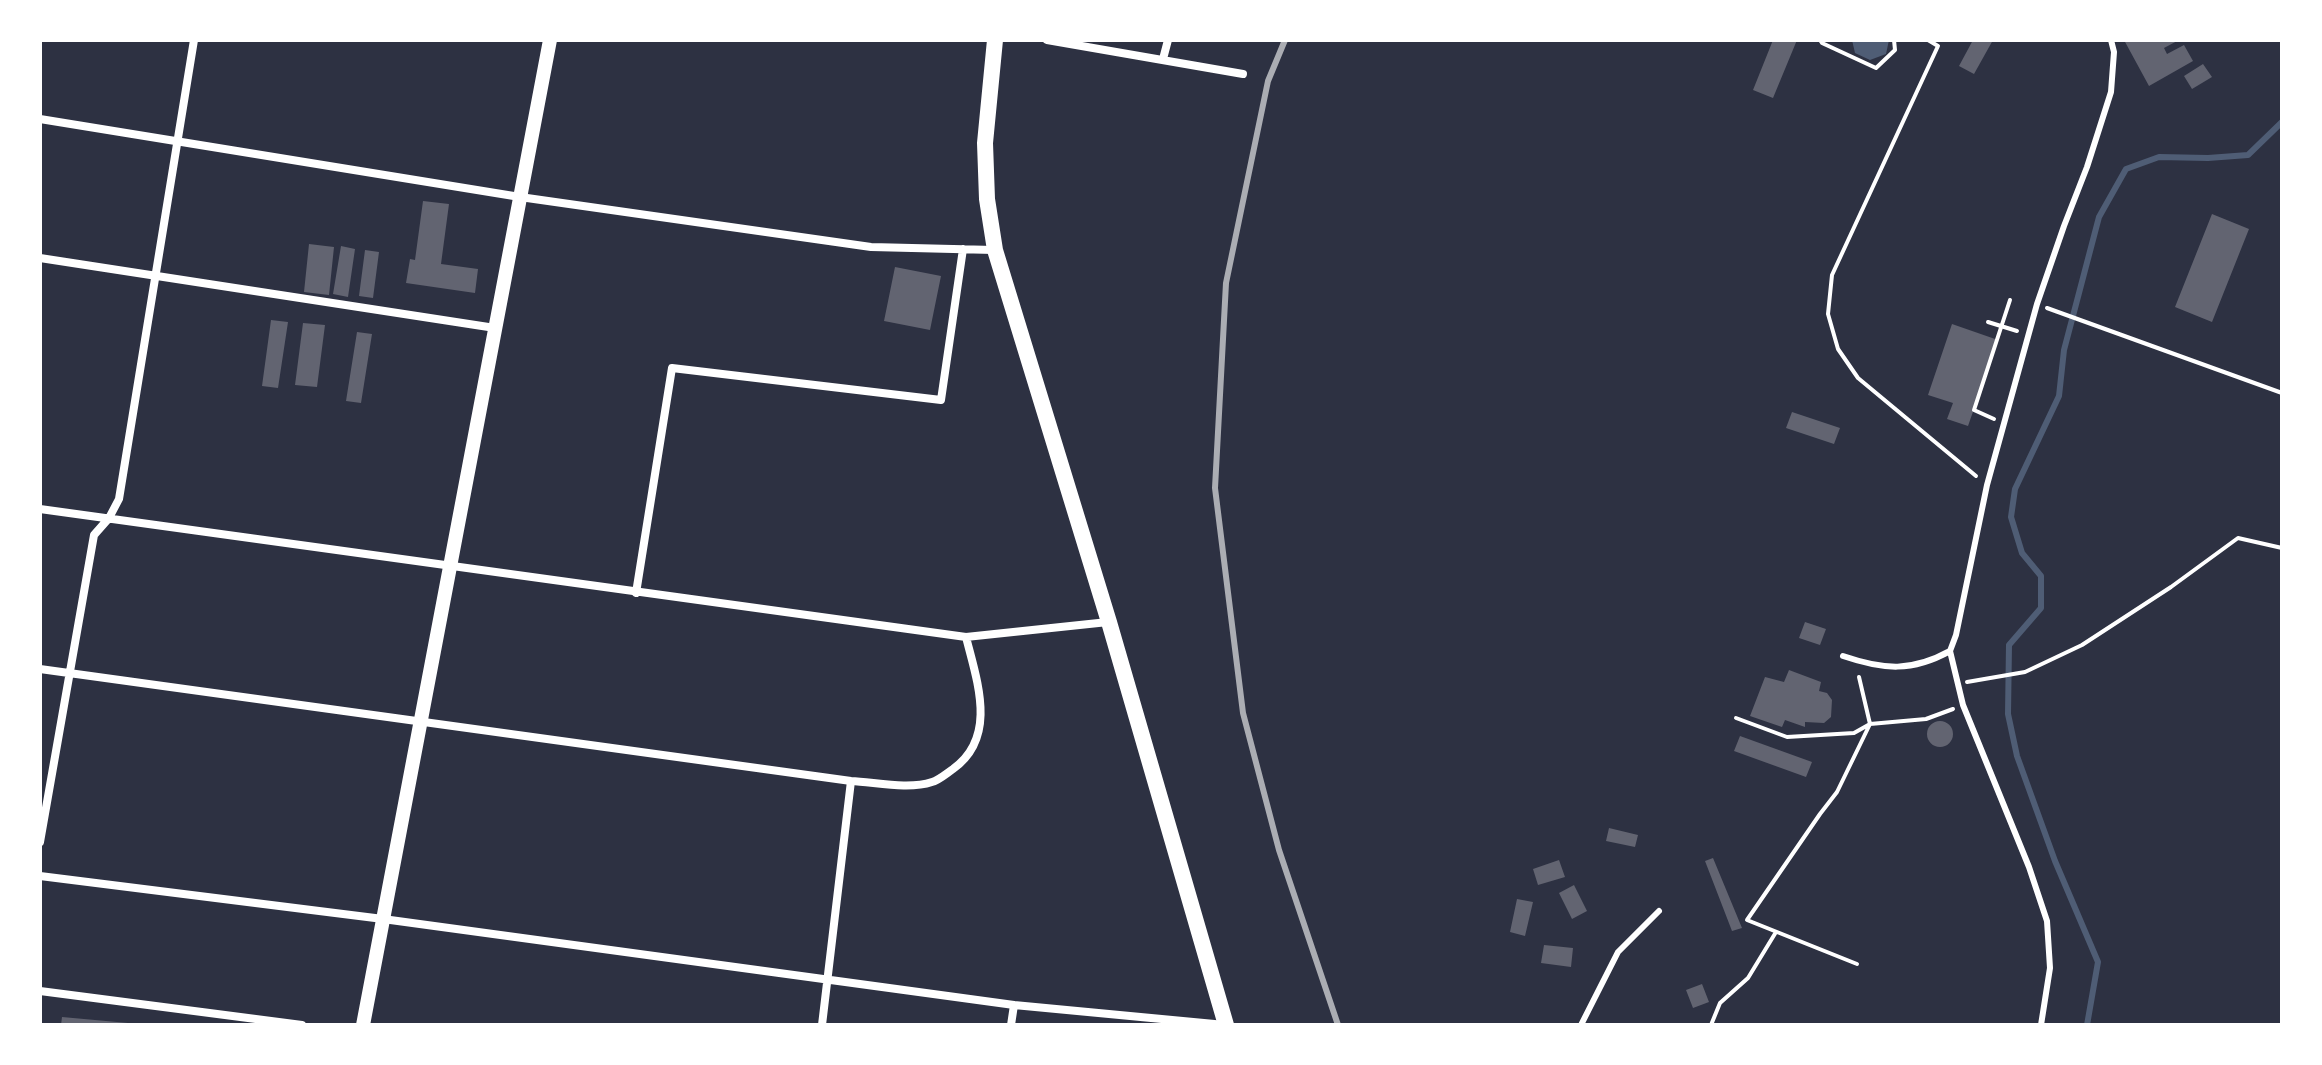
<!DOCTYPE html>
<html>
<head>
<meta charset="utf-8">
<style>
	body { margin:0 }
	#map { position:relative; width:2322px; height:1065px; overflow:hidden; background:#2d3142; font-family:Roboto,sans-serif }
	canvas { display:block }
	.frame { position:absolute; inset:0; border:42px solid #fff; pointer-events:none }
</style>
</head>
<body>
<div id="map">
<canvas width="2322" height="1065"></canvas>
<div class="frame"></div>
</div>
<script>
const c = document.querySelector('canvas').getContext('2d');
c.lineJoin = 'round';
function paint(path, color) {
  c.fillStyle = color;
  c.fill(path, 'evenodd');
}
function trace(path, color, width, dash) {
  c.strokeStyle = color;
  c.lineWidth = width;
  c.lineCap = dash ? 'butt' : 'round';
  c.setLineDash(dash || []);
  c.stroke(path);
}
const water = new Path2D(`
	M 1852,40 L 1889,40 L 1886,54 L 1870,60 L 1855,53 Z`);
const stream = new Path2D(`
	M 2087,1025 L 2098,962 L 2055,861 L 2017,756 L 2008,714 L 2009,645 L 2041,608 L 2041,576 L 2022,553 L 2011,517 L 2015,489 L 2059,396 L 2064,350 L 2099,217 L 2126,169 L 2159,157 L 2208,158 L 2248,155 L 2282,122`);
const building = new Path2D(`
	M 1773,40 L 1797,40 L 1773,98 L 1753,90 Z
	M 1973,40 L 1993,40 L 1974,74 L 1959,66 Z
	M 2124,40 L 2179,40 L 2164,48 L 2167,54 L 2184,45 L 2193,61 L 2149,86 Z
	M 2203,64 L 2212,77 L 2192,89 L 2184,76 Z
	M 423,201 L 449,204 L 441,264 L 478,269 L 475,293 L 406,283 L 410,259 L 415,260 Z
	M 2212,214 L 2249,229 L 2212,322 L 2175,307 Z
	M 309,244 L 334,247 L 329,295 L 304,292 Z
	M 341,246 L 355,249 L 348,297 L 333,294 Z
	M 365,250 L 379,252 L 373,298 L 359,296 Z
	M 895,267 L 941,276 L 930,330 L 884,321 Z
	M 271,320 L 288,322 L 278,388 L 262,386 Z
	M 303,323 L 325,325 L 317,387 L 295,385 Z
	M 1952,324 L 1998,340 L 1968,426 L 1947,419 L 1953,403 L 1928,395 Z
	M 357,332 L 372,334 L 361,403 L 346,401 Z
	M 1792,412 L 1840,428 L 1834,444 L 1786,428 Z
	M 1805,622 L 1826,629 L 1820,645 L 1799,638 Z
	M 1789,670 L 1821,682 L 1819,691 L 1827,693 L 1832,700 L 1831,717 L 1824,723 L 1805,722 L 1805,727 L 1785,720 L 1782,727 L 1750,716 L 1765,677 L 1784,682 Z
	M1927 734a13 13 0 1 1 26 0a13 13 0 1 1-26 0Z
	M 1740,736 L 1812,762 L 1806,777 L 1734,751 Z
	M 1609,828 L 1638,835 L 1635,847 L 1606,841 Z
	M 1713,858 L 1742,928 L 1732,931 L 1705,861 Z
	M 1559,860 L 1565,877 L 1538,885 L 1533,869 Z
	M 1574,885 L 1587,911 L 1572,919 L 1559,893 Z
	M 1517,899 L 1533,902 L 1525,936 L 1510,932 Z
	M 1544,945 L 1573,948 L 1571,967 L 1541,963 Z
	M 1702,984 L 1709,1002 L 1693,1008 L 1686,990 Z
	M 62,1017 L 128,1023 L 128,1025 L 61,1025 Z`);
const path = new Path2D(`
	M 1820,40 L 1822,43 L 1876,68 L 1895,50 L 1894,40
	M 1928,40 L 1938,46 L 1832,275 L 1828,314 L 1838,349 L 1858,378 L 1976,476
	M 2047,308 L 2282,393
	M 1988,322 L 2017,331
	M 1994,419 L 1974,410 L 2010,300
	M 1967,682 L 2025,672 L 2082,645 L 2171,587 L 2238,538 L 2282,548
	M 1736,718 L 1787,737 L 1854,733 L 1870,724 L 1859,677
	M 1857,964 L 1747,920 L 1820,814 L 1837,792 L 1870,724 L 1926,719 L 1953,709
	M 1711,1025 L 1720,1003 L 1748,978 L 1776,932`);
const service = new Path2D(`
	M 1843,656 C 1884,670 1912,672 1950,651
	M 1581,1025 L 1618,952 L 1659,911
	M 2041,1025 L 2050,968 L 2047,921 L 2029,867 L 1963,705 L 1950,651 L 1956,635 L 1987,485 L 2037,304 L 2064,226 L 2087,167 L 2111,92 L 2114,52 L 2111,40`);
const minor = new Path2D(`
	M 1047,40 L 1243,74
	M 1163,59 L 1168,40
	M 40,119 L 520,197 L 871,247 L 994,250
	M 40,258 L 495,328
	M 40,509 L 966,637 L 1108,622
	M 636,593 L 672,368 L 941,400 L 963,249
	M 40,669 L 851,781 C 875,782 908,790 932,782 C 939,780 947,773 953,769 C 998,737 977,681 966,637
	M 40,842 L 94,535 L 109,518 L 119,499 L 194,40
	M 40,876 L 383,919 L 1014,1005 L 1225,1025
	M 40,991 L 302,1025
	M 822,1025 L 851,781
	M 1011,1025 L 1014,1005`);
const tertiary = new Path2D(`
	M 363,1025 L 550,40`);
const secondary = new Path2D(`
	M 995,40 L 985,143 L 987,199 L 995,250 L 1109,622 L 1226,1025`);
const rail = new Path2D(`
	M 1285,40 L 1268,81 L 1226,283 L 1215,488 L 1243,713 L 1279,850 L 1338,1025`);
paint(water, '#4f5d75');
trace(stream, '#4f5d75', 6);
paint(building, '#626471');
trace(path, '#fff', 4);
trace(service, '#fff', 6);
trace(minor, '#fff', 8);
trace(tertiary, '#fff', 14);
trace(secondary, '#fff', 16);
trace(rail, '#abadb3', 6);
</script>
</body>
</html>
